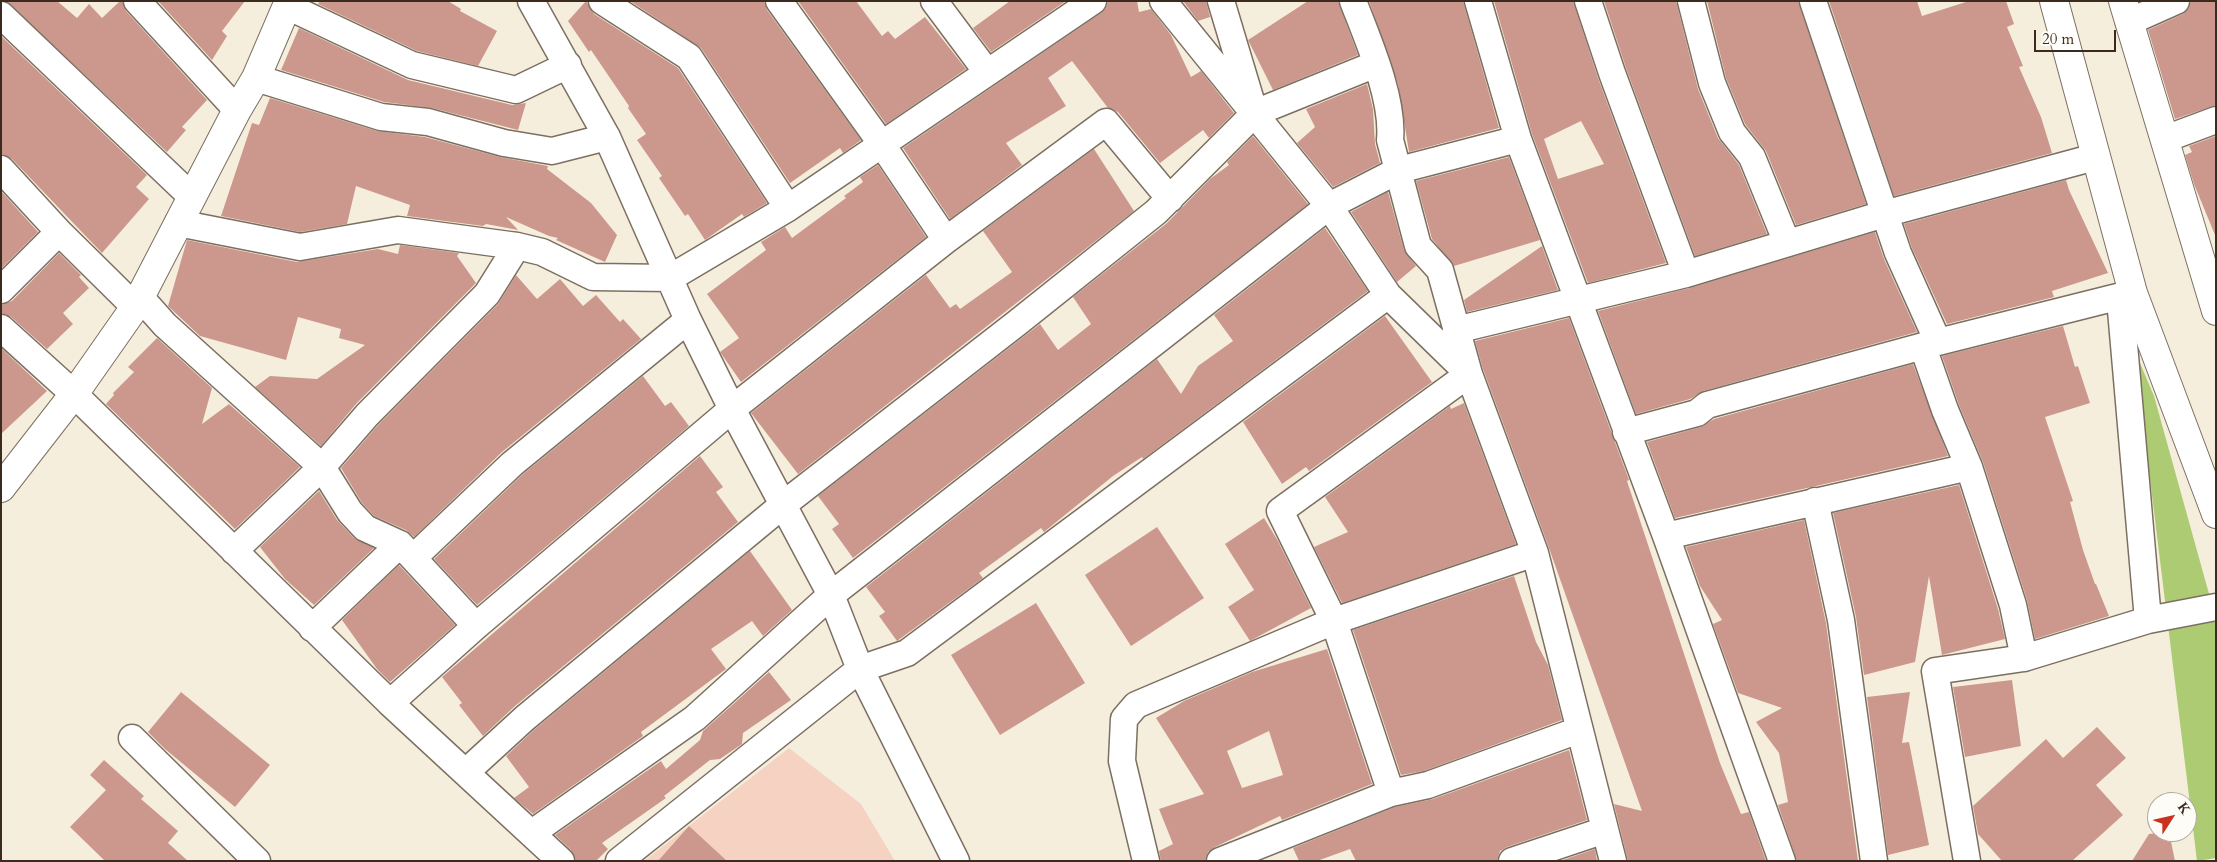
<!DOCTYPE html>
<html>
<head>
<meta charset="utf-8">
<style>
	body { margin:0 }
	#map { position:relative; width:2217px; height:862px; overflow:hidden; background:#f6eedd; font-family:Cardo,serif }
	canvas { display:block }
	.frame { position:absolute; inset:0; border:2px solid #3b2a1e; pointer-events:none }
	.north { position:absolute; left:2147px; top:792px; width:50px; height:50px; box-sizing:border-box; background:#fdfcf7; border:1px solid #afa8a0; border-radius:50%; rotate:55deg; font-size:14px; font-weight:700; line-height:20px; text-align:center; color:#3b2a1e }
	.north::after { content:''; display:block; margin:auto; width:18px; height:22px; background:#c8321e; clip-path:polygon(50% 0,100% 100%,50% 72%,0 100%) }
	.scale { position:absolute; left:2034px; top:30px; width:82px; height:22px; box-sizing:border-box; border:2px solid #3b2a1e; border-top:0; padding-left:6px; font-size:15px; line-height:18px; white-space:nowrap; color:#3b2a1e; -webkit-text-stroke:4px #fdfcf7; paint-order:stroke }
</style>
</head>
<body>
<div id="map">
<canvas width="2217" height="862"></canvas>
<div class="frame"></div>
<div class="north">K</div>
<div class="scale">20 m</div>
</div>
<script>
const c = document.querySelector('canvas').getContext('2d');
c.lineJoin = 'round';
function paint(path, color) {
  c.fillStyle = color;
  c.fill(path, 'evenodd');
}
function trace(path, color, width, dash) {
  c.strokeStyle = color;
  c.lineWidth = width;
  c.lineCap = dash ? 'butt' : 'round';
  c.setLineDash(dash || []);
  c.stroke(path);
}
const built = new Path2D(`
	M 789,748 L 861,804 L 895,861 L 644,861 Z`);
const green = new Path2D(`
	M 2134,349 L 2154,396 L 2216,619 L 2216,858 L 2197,861 Z`);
const building = new Path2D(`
	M 6,1 L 57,1 L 77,18 L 89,4 L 102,18 L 120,1 L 122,1 L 126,11 L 207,100 L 182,127 L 186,130 L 167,152 Z
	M 158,1 L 245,1 L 222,31 L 227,36 L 212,60 Z
	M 320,1 L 448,1 L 461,9 L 460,11 L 497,31 L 478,66 L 417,51 L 318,4 Z
	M 586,1 L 594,14 L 678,68 L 767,203 L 744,217 L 742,214 L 705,240 L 688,214 L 685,216 L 659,178 L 662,176 L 637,140 L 646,134 L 628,108 L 629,106 L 591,50 L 589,52 L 568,21 Z
	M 630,1 L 764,1 L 767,10 L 861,140 L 843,153 L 840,148 L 790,183 L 701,48 Z
	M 798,1 L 856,1 L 882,36 L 888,31 L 895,39 L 925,17 L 966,69 L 886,124 Z
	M 1010,1 L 1066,1 L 991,52 L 973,28 Z
	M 1108,1 L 1137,1 L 1139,12 L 1151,9 L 1171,35 L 1191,77 L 1201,71 L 1234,113 L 1209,138 L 1203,130 L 1160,163 L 1118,112 L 1108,108 L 1072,61 L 1048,78 L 1066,106 L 1006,143 L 1022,165 L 950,219 L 903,148 L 1101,13 L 1106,8 Z
	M 1183,1 L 1206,1 L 1210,17 L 1198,21 Z
	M 1308,1 L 1338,1 L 1358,55 L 1273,90 L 1248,40 Z
	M 1369,1 L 1463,1 L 1499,128 L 1409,152 L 1398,84 Z
	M 1494,1 L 1573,1 L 1598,78 L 1666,263 L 1588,283 L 1532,134 ZM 1581,121 L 1604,164 L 1558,179 L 1544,139 Z
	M 1604,1 L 1676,1 L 1698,89 L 1718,138 L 1739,165 L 1767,234 L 1695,256 L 1626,68 Z
	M 1707,1 L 1798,1 L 1866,204 L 1796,225 L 1766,151 L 1745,124 L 1726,78 Z
	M 1829,1 L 1917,1 L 1922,16 L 1969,1 L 2006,1 L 2014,24 L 2007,27 L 2023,66 L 2019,67 L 2041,117 L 2052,153 L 1894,196 Z
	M 2191,1 L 2216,1 L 2216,105 L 2175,119 L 2148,30 L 2183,14 L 2188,9 Z
	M 299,28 L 408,80 L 512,105 L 526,103 L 518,130 L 432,108 L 384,102 L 281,70 Z
	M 1,36 L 147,175 L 136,187 L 149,199 L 102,253 L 12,159 L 1,154 Z
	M 1367,84 L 1373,109 L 1375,144 L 1380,163 L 1333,187 L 1297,143 L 1315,127 L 1306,109 Z
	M 270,98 L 377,131 L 425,137 L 500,157 L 548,166 L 547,169 L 591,203 L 617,235 L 605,262 L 556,240 L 558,238 L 549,236 L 506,217 L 518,230 L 486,224 L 483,226 L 407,216 L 410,205 L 356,186 L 347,224 L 300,232 L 221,216 L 252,123 L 259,125 Z
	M 1253,136 L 1308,204 L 853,558 L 832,529 L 839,524 L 818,496 L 1040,324 L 1058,350 L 1091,324 L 1073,297 L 1167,223 L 1210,179 L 1229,165 L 1227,162 Z
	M 2216,136 L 2216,235 L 2215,235 L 2194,184 L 2185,155 L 2192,152 L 2189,146 Z
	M 1094,149 L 1134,211 L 798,474 L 751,413 L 926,275 L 950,308 L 956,304 L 960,309 L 1012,272 L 983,231 Z
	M 1509,157 L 1540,240 L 1454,266 L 1432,239 L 1416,181 Z
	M 878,165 L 926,237 L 741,382 L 720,352 L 739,338 L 707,294 L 766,250 L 761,242 L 785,227 L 792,238 L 846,198 L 844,196 L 863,182 L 860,177 Z
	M 2066,180 L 2069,190 L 2108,273 L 2052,291 L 2054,297 L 1947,324 L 1912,248 L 1904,224 Z
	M 1,191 L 38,232 L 1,269 Z
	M 1388,192 L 1404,250 L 1416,266 L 1397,282 L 1351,212 Z
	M 1325,228 L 1368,291 L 1143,459 L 1142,457 L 1113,476 L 1044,532 L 1041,528 L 979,573 L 983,578 L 897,641 L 879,616 L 885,612 L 866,587 L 1157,359 L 1181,394 L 1198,366 L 1233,341 L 1214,315 Z
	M 1875,232 L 1884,259 L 1917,332 L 1703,391 L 1690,399 L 1636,414 L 1598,311 L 1690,288 Z
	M 187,240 L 297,262 L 378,249 L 398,254 L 400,245 L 459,253 L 457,256 L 476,283 L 356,404 L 321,446 L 255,387 L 270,376 L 317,379 L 365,345 L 339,338 L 341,329 L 298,317 L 286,360 L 200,336 L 168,306 Z
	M 1542,246 L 1558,290 L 1467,312 L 1464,300 Z
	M 59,253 L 81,275 L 79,277 L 89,288 L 63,313 L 73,324 L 47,349 L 11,317 L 1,313 L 1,305 L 12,301 Z
	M 516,275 L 537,299 L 560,279 L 583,306 L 596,295 L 620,322 L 623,319 L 641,339 L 502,452 L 414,537 L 406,530 L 374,516 L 362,503 L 341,468 L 378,425 L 498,304 Z
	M 1385,316 L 1432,382 L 1309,471 L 1306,467 L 1282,484 L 1243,422 Z
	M 1569,318 L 1629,480 L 1627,481 L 1720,763 L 1741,814 L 1749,812 L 1766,861 L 1628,861 L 1614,804 L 1642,811 L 1549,548 L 1483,369 L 1475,341 Z
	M 2063,326 L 2075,367 L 2078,366 L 2090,403 L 2045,417 L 2073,501 L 2070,502 L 2083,550 L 2095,584 L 2096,584 L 2109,616 L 2035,639 L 2027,600 L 1983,462 L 1959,405 L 1942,356 Z
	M 157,338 L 212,388 L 202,424 L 229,404 L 300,467 L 235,529 L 106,404 L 114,395 L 113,393 L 134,372 L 128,367 Z
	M 1,348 L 47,391 L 1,434 Z
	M 1913,364 L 1948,456 L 1675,518 L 1647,442 L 1701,427 L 1714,419 Z
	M 643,376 L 665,406 L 671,402 L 689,426 L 477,605 L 434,559 L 522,475 Z
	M 1464,403 L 1516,544 L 1342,603 L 1314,547 L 1348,532 L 1325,497 L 1450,406 L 1451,409 Z
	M 700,456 L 723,487 L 716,492 L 738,522 L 515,706 L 483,736 L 459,705 L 462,703 L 442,677 Z
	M 1959,485 L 1998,609 L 2005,639 L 1942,655 L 1929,576 L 1915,662 L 1864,675 L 1856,617 L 1833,513 Z
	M 319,491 L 337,520 L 354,538 L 374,548 L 314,605 L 285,579 L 260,547 Z
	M 1264,518 L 1278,541 L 1311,608 L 1250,641 L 1228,607 L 1254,590 L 1225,544 Z
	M 1804,520 L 1826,623 L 1858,861 L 1797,861 L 1778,805 L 1788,802 L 1779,753 L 1756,722 L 1782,708 L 1738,693 L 1713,624 L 1722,620 L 1700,586 L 1686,547 Z
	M 1157,527 L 1204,598 L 1131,646 L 1085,575 Z
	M 750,551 L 792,610 L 763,636 L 752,621 L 711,649 L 726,669 L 641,732 L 643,736 L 533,814 L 514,798 L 529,787 L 506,756 L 535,729 Z
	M 399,565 L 455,625 L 390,682 L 377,669 L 342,620 Z
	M 1514,576 L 1536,642 L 1548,665 L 1562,720 L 1424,771 L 1401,775 L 1353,630 Z
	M 1036,603 L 1085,683 L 1000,735 L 951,655 Z
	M 1327,649 L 1372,784 L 1282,820 L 1280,816 L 1215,847 L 1208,852 L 1205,861 L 1161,861 L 1159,851 L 1173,844 L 1159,809 L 1204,794 L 1156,718 L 1184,701 L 1252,672 ZM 1269,731 L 1283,775 L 1242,788 L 1227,751 Z
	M 769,672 L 791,700 L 743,733 L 742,744 L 720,759 L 710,760 L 664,796 L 666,798 L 602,843 L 608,849 L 596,861 L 576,861 L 571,850 L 555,835 L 661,761 L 666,769 L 700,740 L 703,731 Z
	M 2012,680 L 2021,746 L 1965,757 L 1953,687 Z
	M 181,692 L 270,765 L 235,807 L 165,749 L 148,732 Z
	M 1910,692 L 1902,743 L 1909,742 L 1929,845 L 1888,855 L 1867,697 Z
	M 2097,727 L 2126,758 L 2096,785 L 2123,815 L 2072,861 L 2002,861 L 1978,834 L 1973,806 L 2046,739 L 2063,758 Z
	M 1569,750 L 1587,820 L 1507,847 L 1500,851 L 1497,861 L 1356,861 L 1350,849 L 1317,861 L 1299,861 L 1293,848 L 1395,807 L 1433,799 Z
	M 104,760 L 144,796 L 141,799 L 178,831 L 168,843 L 188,861 L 105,861 L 70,827 L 106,790 L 90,775 Z
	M 689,826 L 727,861 L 658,861 Z
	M 2169,832 L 2175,861 L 2132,861 L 2149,834 Z
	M 1595,849 L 1597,861 L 1560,861 Z`);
const minor = new Path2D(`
	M 137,1 L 237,110
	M 531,1 L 607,137 L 688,320 L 732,409 L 831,595 L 860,669 L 956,861
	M 602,1 L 689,57 L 788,208
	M 779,1 L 881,143 L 946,240
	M 934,1 L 987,72
	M 1163,1 L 1329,206 L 1388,295 L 1469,374 L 1280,511 L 1334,621 L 1391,793
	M 1221,1 L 1251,101
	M 1353,1 C 1368,40 1394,99 1390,140 L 1418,246 L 1440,270 L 1469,374 L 1535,553 L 1613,861
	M 1478,1 L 1518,139 L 1666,536 L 1782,861
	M 1588,1 L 1612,73 L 1686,274
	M 1691,1 L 1712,83 L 1732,132 L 1752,157 L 1787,243
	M 1813,1 L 1898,253 L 1938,342
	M 287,6 L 412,65 L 516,90 L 568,65
	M 1,15 L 192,197
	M 2129,22 L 2176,1
	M 256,78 L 381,117 L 428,122 L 504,143 L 552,151 L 607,137
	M 2165,139 L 2216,120
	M 1,169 L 59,232 L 135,307
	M 178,223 L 300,247 L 398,230 L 517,246 L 542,252 L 593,277 L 670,278 L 788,208 L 1093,1
	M 1,290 L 59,232
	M 140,297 L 165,325 L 322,467 L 350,512 L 365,528 L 400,544 L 476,626
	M 2134,297 L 2121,310 L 2148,620 L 2216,607
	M 1,328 L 74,394 L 390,703 L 561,861
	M 1456,330 L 1686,274 L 1884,214 L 2095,157
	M 1923,347 L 1945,410 L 1969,467 L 2013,605 L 2024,658
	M 1626,432 L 1697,413 L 1707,405 L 1938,342 L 2133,293
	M 1815,501 L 1841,620 L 1874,861
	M 1666,536 L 1969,467
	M 234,551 L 322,467 L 367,415 L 487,294 L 517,246
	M 413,558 L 512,464 L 688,320
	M 312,628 L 400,544
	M 390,703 L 476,626 L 732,409 L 946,240 L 1106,122 L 1170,199
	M 132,738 L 257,861
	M 466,772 L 525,718 L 784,504 L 1017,323 L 1156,212 L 1255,113 L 1376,64
	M 532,833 L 695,718 L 831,595 L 1329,206 L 1399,170 L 1518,139
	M 619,861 L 860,669 L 907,653 L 1388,295
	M 1146,861 L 1122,761 L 1124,719 L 1136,705 L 1334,621 L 1535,553
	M 1220,861 L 1391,793 L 1428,785 L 1579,730
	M 1512,861 L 1605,830
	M 1967,861 L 1935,671 L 2024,658 L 2148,620`);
const major = new Path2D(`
	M 2054,1 L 2133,293 L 2216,514
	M 2123,1 L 2216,311
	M 1,488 L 74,394 L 135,307 L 237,110 L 256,78 L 289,1`);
paint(built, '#f5d2c2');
paint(green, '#adcb73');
paint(building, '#cc988d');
trace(minor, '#7c6f61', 29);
trace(major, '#7c6f61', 30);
trace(minor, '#fff', 26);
trace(major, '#fff', 28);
</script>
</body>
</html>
